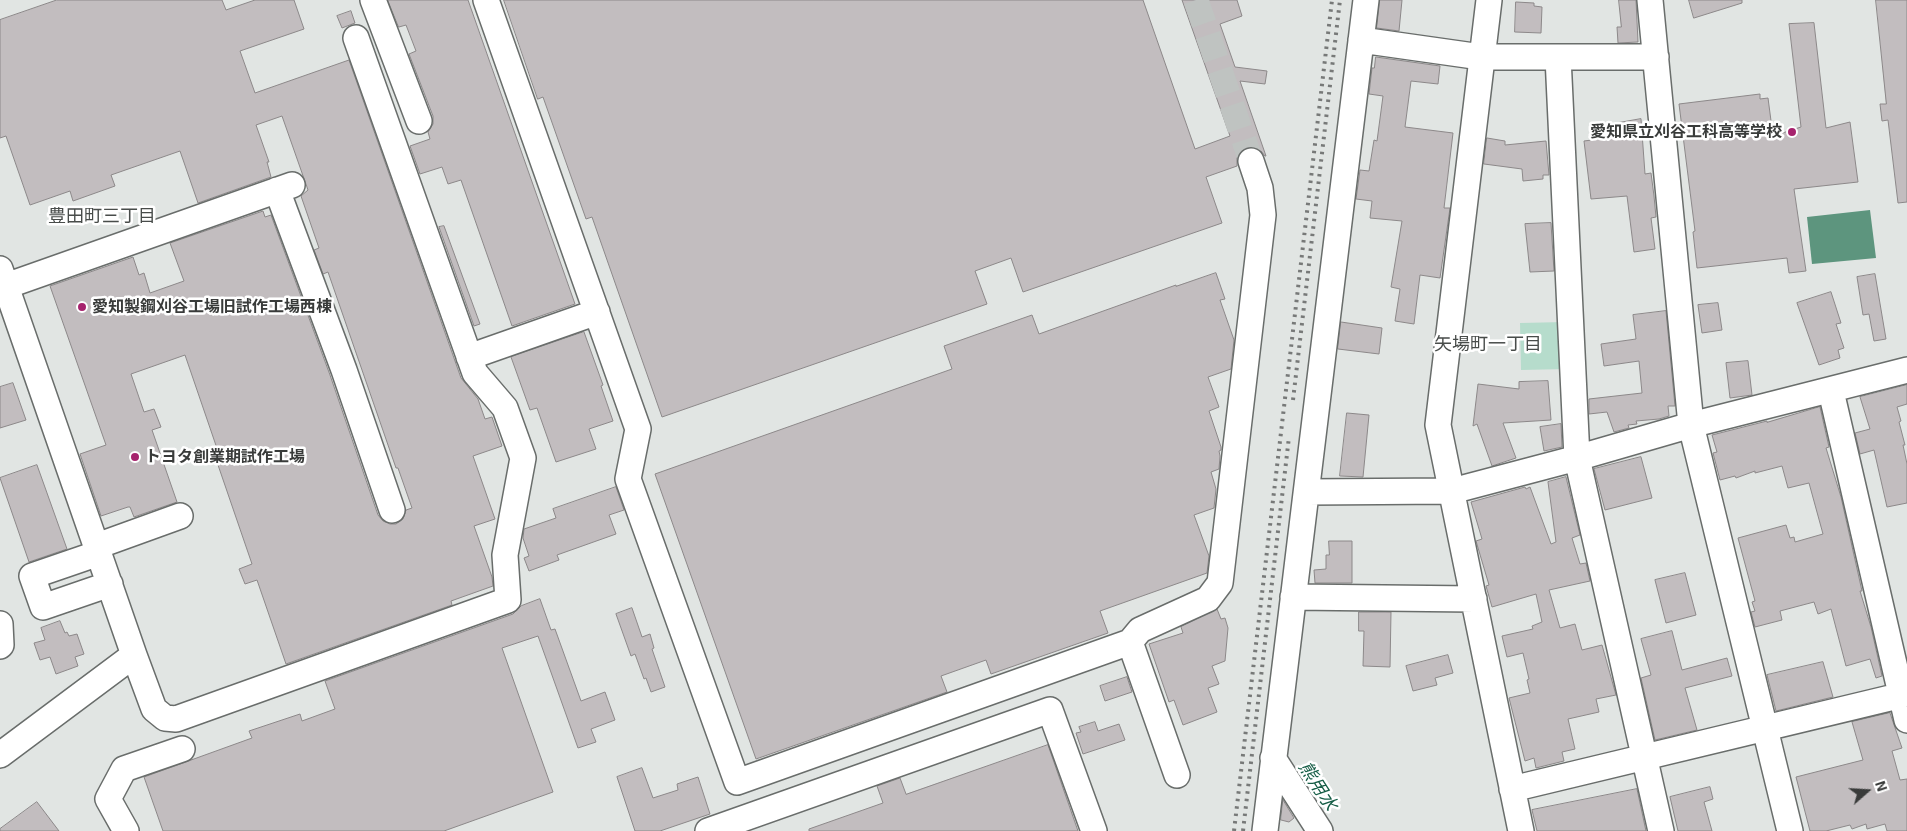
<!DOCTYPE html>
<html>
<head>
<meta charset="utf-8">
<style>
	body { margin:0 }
	#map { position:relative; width:1907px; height:831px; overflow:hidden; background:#e1e5e3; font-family:"Exo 2",sans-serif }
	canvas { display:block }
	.north { position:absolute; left:1842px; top:766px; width:50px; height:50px; -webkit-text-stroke:4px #fff; paint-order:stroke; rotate:71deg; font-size:14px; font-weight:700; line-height:20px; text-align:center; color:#393b3a }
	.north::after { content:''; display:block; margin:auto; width:18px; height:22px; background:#393b3a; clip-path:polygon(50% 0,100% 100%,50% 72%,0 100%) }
</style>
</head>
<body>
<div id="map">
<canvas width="1907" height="831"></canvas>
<div class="north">N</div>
</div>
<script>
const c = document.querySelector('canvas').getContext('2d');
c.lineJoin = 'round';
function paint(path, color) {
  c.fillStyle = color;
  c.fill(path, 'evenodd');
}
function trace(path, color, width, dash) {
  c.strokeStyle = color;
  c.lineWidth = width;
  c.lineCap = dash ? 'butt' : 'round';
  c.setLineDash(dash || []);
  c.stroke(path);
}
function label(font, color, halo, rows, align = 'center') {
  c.font = font + ' "Exo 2","Noto Sans JP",sans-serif';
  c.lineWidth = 5;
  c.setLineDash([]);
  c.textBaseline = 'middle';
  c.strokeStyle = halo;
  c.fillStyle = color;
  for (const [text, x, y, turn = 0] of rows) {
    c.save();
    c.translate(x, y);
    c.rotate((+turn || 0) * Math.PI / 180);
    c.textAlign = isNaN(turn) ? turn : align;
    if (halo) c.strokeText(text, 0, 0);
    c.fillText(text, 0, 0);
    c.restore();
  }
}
const green = new Path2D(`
	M 1565,322 L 1566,369 L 1521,370 L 1520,323 Z`);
const water = new Path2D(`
	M 1870,210 L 1876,258 L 1812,264 L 1807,217 Z`);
const building = new Path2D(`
	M 57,0 L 222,0 L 226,10 L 255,0 L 294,0 L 304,29 L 240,51 L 255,93 L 349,60 L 461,378 L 478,399 L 485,419 L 492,417 L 502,446 L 473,456 L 495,519 L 474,526 L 492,577 L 493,586 L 451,601 L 452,605 L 286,664 L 257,580 L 245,584 L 239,569 L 252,564 L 218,465 L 222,463 L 185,355 L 131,374 L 144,412 L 154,409 L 161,427 L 152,430 L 177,502 L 134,517 L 130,507 L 128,507 L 101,516 L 80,454 L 106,445 L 50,286 L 133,257 L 139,275 L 144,273 L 150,293 L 184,281 L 170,243 L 263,211 L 265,217 L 271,215 L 330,375 L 378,515 L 383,521 L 390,524 L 396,524 L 403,519 L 406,510 L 412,508 L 398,468 L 396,468 L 328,272 L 323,274 L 314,250 L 319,248 L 301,196 L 308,190 L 282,116 L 256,125 L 269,162 L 267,162 L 271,177 L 198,203 L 180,151 L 111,175 L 115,186 L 73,201 L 70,191 L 30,205 L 6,136 L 0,138 L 0,20 Z
	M 388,0 L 468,0 L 575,304 L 512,326 L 461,180 L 448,184 L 442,167 L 420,174 L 410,146 L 430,139 L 428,132 L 433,124 L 433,116 L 409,54 L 416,51 L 406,25 L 399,27 Z
	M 504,0 L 1143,0 L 1195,149 L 1230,136 L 1182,0 L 1237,0 L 1242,16 L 1220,24 L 1235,67 L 1267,71 L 1265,84 L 1240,81 L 1266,156 L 1265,156 L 1261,151 L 1254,147 L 1246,148 L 1241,151 L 1237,158 L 1237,166 L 1206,177 L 1222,223 L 1023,292 L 1011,258 L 975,271 L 987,304 L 662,417 L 592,217 L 586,219 L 543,97 L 538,99 Z
	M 1380,0 L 1402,0 L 1399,31 L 1377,28 Z
	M 1619,0 L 1636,0 L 1638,42 L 1618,43 L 1617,27 L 1621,27 Z
	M 1689,0 L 1742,0 L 1742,3 L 1694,18 Z
	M 1876,0 L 1907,0 L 1907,202 L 1898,203 L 1888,120 L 1882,121 L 1880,104 L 1886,104 Z
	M 1516,2 L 1534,3 L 1534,6 L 1542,7 L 1541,33 L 1515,32 Z
	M 351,11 L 355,23 L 342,28 L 337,16 Z
	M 1814,23 L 1826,128 L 1850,122 L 1858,182 L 1794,189 L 1806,271 L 1789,273 L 1787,258 L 1697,268 L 1693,232 L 1695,231 L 1679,104 L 1760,94 L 1760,99 L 1768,98 L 1773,136 L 1801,127 L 1789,24 Z
	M 1376,57 L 1440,66 L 1438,84 L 1411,81 L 1405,127 L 1453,133 L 1444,208 L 1450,208 L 1440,278 L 1420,275 L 1414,324 L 1395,321 L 1400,289 L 1391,287 L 1402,221 L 1370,218 L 1372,201 L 1356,199 L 1360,170 L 1369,171 L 1374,140 L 1377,141 L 1383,96 L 1369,94 L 1372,68 L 1374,68 Z
	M 1641,119 L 1645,174 L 1651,173 L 1654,196 L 1656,217 L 1651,218 L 1655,249 L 1634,252 L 1627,196 L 1591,199 L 1584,141 L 1615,137 L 1613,124 Z
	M 1487,138 L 1505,141 L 1505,145 L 1546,141 L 1549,175 L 1543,175 L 1543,179 L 1523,181 L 1522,169 L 1484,164 Z
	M 1551,223 L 1554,271 L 1530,272 L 1525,224 Z
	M 444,226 L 480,324 L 474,326 L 439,227 Z
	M 1216,273 L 1225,299 L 1220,300 L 1234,340 L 1231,369 L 1208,377 L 1219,407 L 1209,411 L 1221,447 L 1221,450 L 1219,451 L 1220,456 L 1219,469 L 1211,472 L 1216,489 L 1214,508 L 1194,515 L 1209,556 L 1207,573 L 1100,611 L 1108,633 L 991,674 L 986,660 L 941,676 L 947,692 L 756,759 L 655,474 L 952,369 L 944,346 L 1032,315 L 1039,334 L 1176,285 L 1176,286 Z
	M 1875,274 L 1886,339 L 1874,341 L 1869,314 L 1863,315 L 1857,277 Z
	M 1831,292 L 1841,323 L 1836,324 L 1844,348 L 1838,350 L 1840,358 L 1819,365 L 1797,303 Z
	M 1718,303 L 1722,330 L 1702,333 L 1698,305 Z
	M 1666,311 L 1675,406 L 1668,406 L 1669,416 L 1659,419 L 1636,421 L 1637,424 L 1628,425 L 1629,428 L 1614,432 L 1607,412 L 1589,414 L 1589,399 L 1642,393 L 1639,361 L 1604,366 L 1601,344 L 1636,339 L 1633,315 Z
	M 1341,322 L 1382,328 L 1379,354 L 1338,349 Z
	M 584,332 L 603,385 L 601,386 L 613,421 L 589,429 L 596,449 L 556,462 L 537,408 L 530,410 L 511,357 Z
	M 1748,361 L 1752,395 L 1730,398 L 1726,363 Z
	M 1548,381 L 1551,420 L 1503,423 L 1516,458 L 1492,466 L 1477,424 L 1473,426 L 1478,384 L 1519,389 L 1519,382 Z
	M 13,383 L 26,420 L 0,428 L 0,387 Z
	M 1907,385 L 1907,404 L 1897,407 L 1901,421 L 1899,422 L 1905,445 L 1903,445 L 1907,464 L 1907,503 L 1887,507 L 1874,450 L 1860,454 L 1855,433 L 1870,429 L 1860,397 Z
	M 1820,407 L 1829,447 L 1826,448 L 1841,497 L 1862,591 L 1860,591 L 1871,627 L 1882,676 L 1876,678 L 1870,659 L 1846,666 L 1831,609 L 1818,614 L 1814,602 L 1780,611 L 1782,620 L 1755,627 L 1751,612 L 1755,611 L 1752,602 L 1755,601 L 1738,538 L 1786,525 L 1790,538 L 1794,537 L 1795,542 L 1823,534 L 1809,483 L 1788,488 L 1782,466 L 1755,473 L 1755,471 L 1736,478 L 1735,476 L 1720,480 L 1713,453 L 1717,452 L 1712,435 L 1767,421 L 1767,422 Z
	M 1347,413 L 1369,415 L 1363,477 L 1340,476 Z
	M 1561,424 L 1562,447 L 1544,451 L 1540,427 Z
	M 1641,457 L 1652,498 L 1605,510 L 1594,469 Z
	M 37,465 L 67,549 L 29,562 L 0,478 Z
	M 1566,477 L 1580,535 L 1572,538 L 1580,564 L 1586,563 L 1590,581 L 1549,590 L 1560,628 L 1575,624 L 1582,650 L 1602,645 L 1616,695 L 1596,699 L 1599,712 L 1568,719 L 1575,749 L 1562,752 L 1564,761 L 1536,768 L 1534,758 L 1525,761 L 1509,698 L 1530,693 L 1527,680 L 1529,679 L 1523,653 L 1507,657 L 1502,636 L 1533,629 L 1532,626 L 1542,622 L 1536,594 L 1492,607 L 1486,586 L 1489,585 L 1476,541 L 1482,539 L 1471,502 L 1525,487 L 1526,489 L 1530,487 L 1551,544 L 1556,542 L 1548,482 Z
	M 616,487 L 624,510 L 609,515 L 616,534 L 557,555 L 559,560 L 529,571 L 524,558 L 529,556 L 523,538 L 524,529 L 556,518 L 553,509 Z
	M 1329,541 L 1352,541 L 1352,583 L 1315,583 L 1314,570 L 1326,569 L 1326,555 L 1329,555 Z
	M 1685,573 L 1696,615 L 1666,623 L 1655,580 Z
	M 540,599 L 551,630 L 555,629 L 581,701 L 605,692 L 615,720 L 591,729 L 596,742 L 578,748 L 538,636 L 502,648 L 553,792 L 444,831 L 163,831 L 144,777 L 252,738 L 249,731 L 300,714 L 302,721 L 335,709 L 325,681 L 513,614 L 521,606 Z
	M 632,608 L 642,637 L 650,634 L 654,648 L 652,649 L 665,687 L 651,692 L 646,678 L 644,679 L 635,654 L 631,656 L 616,614 Z
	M 1217,609 L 1221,619 L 1225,618 L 1228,628 L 1225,661 L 1212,666 L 1219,684 L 1208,688 L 1217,712 L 1183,725 L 1174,700 L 1169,702 L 1149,644 L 1183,633 L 1181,627 Z
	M 1359,612 L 1391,612 L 1390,667 L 1363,666 L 1364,631 L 1359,631 Z
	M 60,621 L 65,633 L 67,632 L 69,636 L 77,634 L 84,654 L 75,657 L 78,666 L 56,674 L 50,657 L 40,660 L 34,643 L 45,640 L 41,628 Z
	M 1672,631 L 1682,670 L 1727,658 L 1732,676 L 1685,688 L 1697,730 L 1655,740 L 1641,678 L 1651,675 L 1641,639 Z
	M 1448,655 L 1453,673 L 1435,678 L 1437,685 L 1413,691 L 1406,666 Z
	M 1823,662 L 1833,697 L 1776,711 L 1767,675 Z
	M 1127,677 L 1132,692 L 1105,701 L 1100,686 Z
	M 1890,713 L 1902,748 L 1892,751 L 1900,780 L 1907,779 L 1907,831 L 1887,831 L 1885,824 L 1867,829 L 1866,824 L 1852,829 L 1850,825 L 1826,831 L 1810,831 L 1796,777 L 1863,760 L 1852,722 Z
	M 1095,722 L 1098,731 L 1119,724 L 1125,740 L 1083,754 L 1076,733 L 1081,732 L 1079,727 Z
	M 1048,745 L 1078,831 L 809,831 L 809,829 L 883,803 L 877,786 L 900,778 L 906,794 Z
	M 642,768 L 653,798 L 678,790 L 677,784 L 698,777 L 710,814 L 660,831 L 635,831 L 617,777 Z
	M 1710,787 L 1713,799 L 1704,802 L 1712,831 L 1678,831 L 1670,797 Z
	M 1637,789 L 1646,831 L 1537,831 L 1532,810 Z
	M 1283,800 L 1294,818 L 1289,822 L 1281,820 Z
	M 37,802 L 59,831 L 0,831 L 0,829 Z`);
const minorTunnel = new Path2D(`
	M 1196,0 L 1251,161`);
const minor = new Path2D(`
	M 373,0 L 419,121
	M 486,0 L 638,429 L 628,479 L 737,782 L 1130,642 L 1140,630 L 1208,599 L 1220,583 L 1263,215 L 1260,188 L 1251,161
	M 1489,0 L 1438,425 L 1521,831
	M 1650,0 L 1691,425 L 1790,831
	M 1361,40 L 1481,57 L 1656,57
	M 1558,57 L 1577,458 L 1661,831
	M 277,190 L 344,370 L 392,510
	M 0,269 L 134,655 L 154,709 L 165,718 L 176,719 L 508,600 L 505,555 L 523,458 L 505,408 L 475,373 L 356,38
	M 6,286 L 292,185
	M 469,357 L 597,312
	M 1831,391 L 1907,720
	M 1307,492 L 1452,491 L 1577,458 L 1691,425 L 1907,370
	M 97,546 L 180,516
	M 99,553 L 32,576 L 43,607 L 110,584
	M 1293,597 L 1474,599
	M 0,624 L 1,645 L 0,646
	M 1130,642 L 1177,775
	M 0,755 L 134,655
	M 1273,758 L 1320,831
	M 1512,789 L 1907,694
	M 126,831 L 108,799 L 124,769 L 182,749
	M 708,831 L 1050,710 L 1094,831
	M 1265,831 L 1366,0`);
const rail = new Path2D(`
	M 1293,400 L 1340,0
	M 1234,831 L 1332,0
	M 1243,831 L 1289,437`);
const markers = [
	[1792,132,5,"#a6226d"],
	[82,307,5,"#a6226d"],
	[135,457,5,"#a6226d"]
];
const poiNames = [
	["愛知県立刈谷工科高等学校",1782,132,"right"],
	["愛知製鋼刈谷工場旧試作工場西棟",92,307],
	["トヨタ創業期試作工場",145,457]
];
const neighbourhoodNames = [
	["豊田町三丁目",102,216],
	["矢場町一丁目",1488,344]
];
const waterNames = [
	["熊用水",1318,786,57]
];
paint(green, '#b6dccc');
paint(water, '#5d957e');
paint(building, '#c2bdbf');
trace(building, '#8c8889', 1);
trace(minorTunnel, '#bfc3c1', 25, [25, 12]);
trace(minor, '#696d6b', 28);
trace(minor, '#fff', 25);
trace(rail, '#777978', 4, [2.5, 5]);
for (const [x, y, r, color] of markers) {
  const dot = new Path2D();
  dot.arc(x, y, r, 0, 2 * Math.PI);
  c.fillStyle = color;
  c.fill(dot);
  trace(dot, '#fff', 2);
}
label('bold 16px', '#393b3a', '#fff', poiNames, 'left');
label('18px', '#484c4a', '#fff', neighbourhoodNames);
label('italic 18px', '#175e47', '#fff', waterNames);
</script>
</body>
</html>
